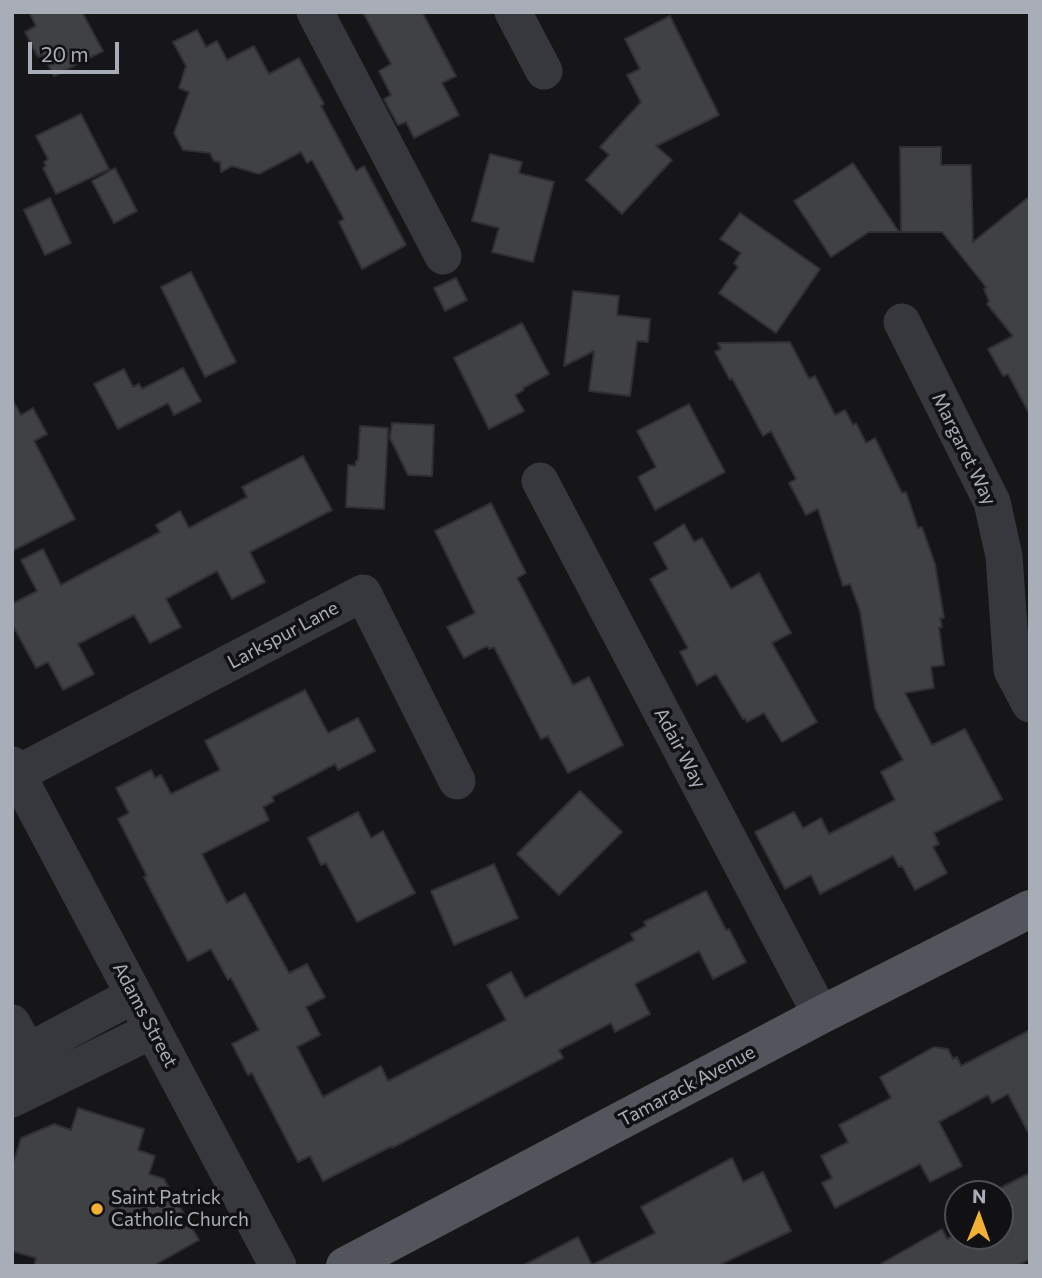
<!DOCTYPE html>
<html>
<head>
<meta charset="utf-8">
<style>
	body { margin:0 }
	#map { position:relative; width:1042px; height:1278px; overflow:hidden; background:#161618; font-family:Commissioner,sans-serif }
	canvas { display:block }
	.frame { position:absolute; inset:0; border:14px solid #a8adb8; pointer-events:none }
	.north { position:absolute; left:944px; top:1180px; width:70px; height:70px; box-sizing:border-box; background:#111113; border:2px solid #4d4f55; border-radius:50%; rotate:1deg; font-size:19px; font-weight:700; line-height:28px; text-align:center; color:#a8adb8 }
	.north::after { content:''; display:block; margin:auto; width:24px; height:32px; background:#f2b134; clip-path:polygon(50% 0,100% 100%,50% 72%,0 100%) }
	.scale { position:absolute; left:28px; top:42px; width:91px; height:32px; box-sizing:border-box; border:4px solid #a8adb8; border-top:0; padding-left:9px; font-size:21px; line-height:24px; white-space:nowrap; color:#a8adb8; -webkit-text-stroke:5px #111113; paint-order:stroke }
</style>
</head>
<body>
<div id="map">
<canvas width="1042" height="1278"></canvas>
<div class="frame"></div>
<div class="north">N</div>
<div class="scale">20 m</div>
</div>
<script>
const c = document.querySelector('canvas').getContext('2d');
c.lineJoin = 'round';
function paint(path, color) {
  c.fillStyle = color;
  c.fill(path, 'evenodd');
}
function trace(path, color, width, dash) {
  c.strokeStyle = color;
  c.lineWidth = width;
  c.lineCap = dash ? 'butt' : 'round';
  c.setLineDash(dash || []);
  c.stroke(path);
}
function label(font, color, halo, rows, align = 'center') {
  c.font = font + ' Commissioner,sans-serif';
  c.lineWidth = 7;
  c.setLineDash([]);
  c.textBaseline = 'middle';
  c.strokeStyle = halo;
  c.fillStyle = color;
  for (const [text, x, y, turn = 0] of rows) {
    c.save();
    c.translate(x, y);
    c.rotate((+turn || 0) * Math.PI / 180);
    c.textAlign = isNaN(turn) ? turn : align;
    if (halo) c.strokeText(text, 0, 0);
    c.fillText(text, 0, 0);
    c.restore();
  }
}
const building = new Path2D(`
	M 29,12 L 82,12 L 103,51 L 54,76 L 43,55 L 38,57 L 25,32 L 36,26 Z
	M 363,12 L 422,12 L 456,76 L 442,83 L 459,115 L 414,138 L 406,122 L 398,125 L 384,99 L 391,95 L 379,71 L 391,64 Z
	M 670,16 L 719,115 L 656,146 L 672,160 L 622,214 L 586,180 L 609,155 L 600,147 L 641,102 L 627,75 L 640,69 L 625,39 Z
	M 197,30 L 206,47 L 217,41 L 227,60 L 254,46 L 269,74 L 299,58 L 324,104 L 321,106 L 356,171 L 364,166 L 406,245 L 362,269 L 339,222 L 344,219 L 312,160 L 307,163 L 301,152 L 259,174 L 232,166 L 221,172 L 220,162 L 214,161 L 210,153 L 183,150 L 174,133 L 189,92 L 179,88 L 186,66 L 173,42 Z
	M 81,114 L 109,169 L 56,194 L 43,168 L 46,166 L 44,162 L 48,159 L 36,136 Z
	M 900,147 L 941,147 L 941,165 L 971,165 L 973,242 L 1030,196 L 1030,415 L 1008,374 L 1003,376 L 988,349 L 1013,336 L 987,304 L 989,301 L 984,289 L 986,287 L 942,232 L 901,232 Z
	M 490,154 L 522,162 L 519,173 L 554,182 L 533,262 L 492,252 L 499,228 L 472,221 Z
	M 853,163 L 899,232 L 869,232 L 831,257 L 794,201 Z
	M 115,168 L 137,211 L 114,223 L 92,181 Z
	M 50,198 L 71,243 L 45,255 L 24,210 Z
	M 740,213 L 820,269 L 776,333 L 719,293 L 738,267 L 734,263 L 741,253 L 720,239 Z
	M 191,272 L 236,362 L 205,377 L 161,287 Z
	M 456,278 L 467,300 L 445,311 L 434,288 Z
	M 573,291 L 619,296 L 617,315 L 650,319 L 648,342 L 637,341 L 630,396 L 589,391 L 594,351 L 564,366 Z
	M 522,323 L 549,374 L 523,388 L 524,390 L 515,395 L 524,411 L 489,429 L 454,358 Z
	M 790,342 L 809,379 L 815,376 L 835,415 L 845,410 L 853,425 L 856,423 L 866,443 L 875,438 L 902,493 L 906,492 L 918,528 L 922,527 L 935,564 L 944,618 L 940,618 L 942,627 L 939,628 L 944,665 L 931,667 L 934,688 L 905,693 L 932,745 L 965,729 L 1002,799 L 934,833 L 939,844 L 933,847 L 947,873 L 915,890 L 902,866 L 899,867 L 893,856 L 820,894 L 811,875 L 785,889 L 755,832 L 794,812 L 803,828 L 821,818 L 829,834 L 895,800 L 881,772 L 903,760 L 875,708 L 860,611 L 850,584 L 843,586 L 818,509 L 806,515 L 789,483 L 796,479 L 771,431 L 763,436 L 732,378 L 730,380 L 715,352 L 721,349 L 718,343 Z
	M 183,368 L 201,401 L 174,415 L 168,403 L 118,429 L 94,384 L 124,369 L 133,387 L 139,384 L 142,389 Z
	M 12,399 L 21,415 L 33,408 L 47,434 L 34,441 L 75,519 L 12,551 Z
	M 689,404 L 725,472 L 655,510 L 638,477 L 656,467 L 637,431 Z
	M 392,423 L 434,425 L 432,476 L 408,475 L 390,438 Z
	M 360,426 L 388,428 L 384,509 L 346,507 L 348,465 L 355,466 L 356,461 L 358,461 Z
	M 303,456 L 332,510 L 250,552 L 265,582 L 232,599 L 217,571 L 166,599 L 181,627 L 150,643 L 134,615 L 78,644 L 94,674 L 63,690 L 48,662 L 36,668 L 12,624 L 12,604 L 37,591 L 21,560 L 43,549 L 61,585 L 160,532 L 156,525 L 180,511 L 189,528 L 247,497 L 242,487 Z
	M 491,503 L 526,573 L 517,578 L 573,685 L 589,677 L 623,745 L 568,773 L 548,736 L 541,739 L 494,647 L 489,649 L 487,646 L 464,658 L 447,627 L 475,613 L 435,531 Z
	M 684,524 L 694,542 L 702,538 L 731,589 L 759,573 L 791,633 L 772,643 L 817,722 L 782,742 L 764,713 L 747,722 L 745,718 L 743,719 L 716,674 L 697,685 L 680,652 L 688,648 L 650,579 L 668,569 L 654,543 Z
	M 305,690 L 328,733 L 358,718 L 375,751 L 338,770 L 335,764 L 272,797 L 274,801 L 263,807 L 269,820 L 202,854 L 227,903 L 245,893 L 289,973 L 307,964 L 325,997 L 306,1007 L 320,1035 L 297,1047 L 323,1097 L 381,1066 L 388,1081 L 506,1020 L 487,985 L 511,972 L 525,998 L 634,940 L 631,934 L 646,926 L 644,922 L 706,891 L 726,930 L 729,929 L 746,962 L 713,979 L 699,951 L 635,984 L 650,1014 L 615,1032 L 611,1023 L 559,1050 L 563,1058 L 392,1148 L 392,1146 L 323,1181 L 310,1156 L 298,1162 L 252,1073 L 248,1075 L 232,1044 L 259,1030 L 231,978 L 228,980 L 211,949 L 188,961 L 160,908 L 144,877 L 147,876 L 118,819 L 129,813 L 116,788 L 151,770 L 155,778 L 161,775 L 171,794 L 220,770 L 205,741 Z
	M 580,791 L 622,832 L 559,895 L 517,854 Z
	M 358,812 L 371,838 L 383,831 L 415,893 L 357,922 L 326,863 L 321,865 L 308,838 Z
	M 494,864 L 518,918 L 454,945 L 431,891 Z
	M 1030,1030 L 1030,1136 L 1008,1094 L 992,1103 L 988,1095 L 939,1122 L 962,1166 L 930,1182 L 920,1164 L 835,1208 L 822,1183 L 832,1178 L 821,1156 L 848,1142 L 839,1125 L 891,1098 L 880,1077 L 934,1047 L 948,1049 L 953,1059 L 957,1057 L 961,1066 Z
	M 78,1108 L 144,1129 L 138,1150 L 155,1156 L 149,1174 L 164,1179 L 199,1240 L 153,1266 L 34,1266 L 36,1258 L 12,1251 L 12,1167 L 21,1138 L 54,1124 L 71,1130 Z
	M 732,1158 L 743,1182 L 763,1172 L 791,1231 L 717,1266 L 522,1266 L 578,1237 L 592,1265 L 655,1233 L 641,1207 Z
	M 1030,1173 L 1030,1259 L 1017,1266 L 877,1266 L 942,1229 L 947,1239 L 953,1236 L 1000,1236 L 1000,1188 Z`);
const minor = new Path2D(`
	M 315,12 L 443,256
	M 513,12 L 544,71
	M 902,322 L 992,502 L 1004,556 L 1012,670 L 1030,704
	M 540,481 L 821,1015
	M 12,765 L 278,1266
	M 17,774 L 363,593 L 457,781
	M 12,1023 L 39,1073
	M 12,1060 L 134,995
	M 12,1099 L 153,1030`);
const major = new Path2D(`
	M 345,1266 L 821,1015 L 1030,909`);
const markers = [
	[97,1209,7,"#f2b134"]
];
const streetNames = [
	["Margaret Way",964,449,64],
	["Larkspur Lane",283,635,-28],
	["Adair Way",680,748,62],
	["Adams Street",145,1015,62],
	["Tamarack Avenue",687,1086,-28]
];
const poiNames = [
	["Saint Patrick",111,1198],
	["Catholic Church",111,1220]
];
paint(building, '#404145');
trace(building, '#303034', 2);
trace(minor, '#37383d', 37);
trace(major, '#53555c', 38);
for (const [x, y, r, color] of markers) {
  const dot = new Path2D();
  dot.arc(x, y, r, 0, 2 * Math.PI);
  c.fillStyle = color;
  c.fill(dot);
  trace(dot, '#111113', 2.5);
}
label('19px', '#a8adb8', '#111113', streetNames);
label('19px', '#a8adb8', '#111113', poiNames, 'left');
</script>
</body>
</html>
